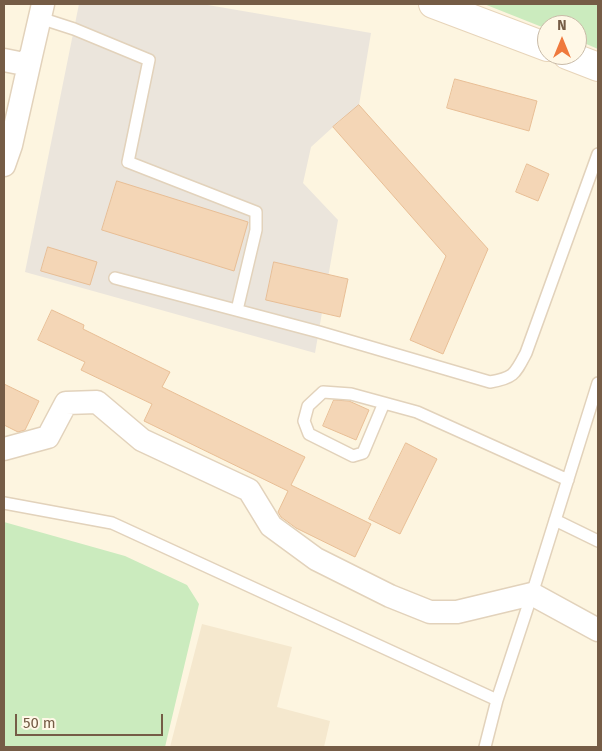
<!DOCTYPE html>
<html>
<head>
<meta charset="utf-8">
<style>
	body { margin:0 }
	#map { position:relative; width:602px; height:751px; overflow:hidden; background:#fdf5e0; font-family:"Fira Sans",sans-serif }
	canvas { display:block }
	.frame { position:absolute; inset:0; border:5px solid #755c46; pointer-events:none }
	.north { position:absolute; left:537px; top:15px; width:50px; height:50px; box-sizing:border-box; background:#fff8e7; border:1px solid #c8baa7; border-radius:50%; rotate:0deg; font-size:14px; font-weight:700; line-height:20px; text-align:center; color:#755c46 }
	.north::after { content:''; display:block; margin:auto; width:18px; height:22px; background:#ef793d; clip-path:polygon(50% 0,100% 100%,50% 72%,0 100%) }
	.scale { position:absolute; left:15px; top:714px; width:148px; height:22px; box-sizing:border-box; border:2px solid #755c46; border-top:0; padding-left:6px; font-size:15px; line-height:18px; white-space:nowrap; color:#755c46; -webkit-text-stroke:4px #fff8e7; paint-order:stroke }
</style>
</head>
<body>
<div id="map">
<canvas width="602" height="751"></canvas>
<div class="frame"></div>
<div class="north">N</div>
<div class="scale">50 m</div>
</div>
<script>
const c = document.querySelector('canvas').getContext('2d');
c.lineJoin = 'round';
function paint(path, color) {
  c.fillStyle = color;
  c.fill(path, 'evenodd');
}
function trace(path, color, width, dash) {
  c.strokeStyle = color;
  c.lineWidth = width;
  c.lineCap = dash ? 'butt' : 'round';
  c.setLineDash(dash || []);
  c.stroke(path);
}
const residential = new Path2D(`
	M 202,624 L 292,647 L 277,707 L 330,721 L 324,747 L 170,747 Z`);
const industrial = new Path2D(`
	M 79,4 L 202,4 L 371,33 L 359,105 L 444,200 L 430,213 L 344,117 L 311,147 L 303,183 L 338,220 L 315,353 L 25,272 Z`);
const green = new Path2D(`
	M 484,4 L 598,4 L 598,49 L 577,40 L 577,25 L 547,25 L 547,29 Z
	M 4,522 L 125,556 L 187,585 L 199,604 L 165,747 L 4,747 Z`);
const building = new Path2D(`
	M 455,79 L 537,101 L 529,131 L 447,108 Z
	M 359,105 L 488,249 L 443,354 L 410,340 L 446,256 L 333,127 Z
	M 527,164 L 549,174 L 538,201 L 516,192 Z
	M 117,181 L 248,222 L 234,271 L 102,230 Z
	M 48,247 L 97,262 L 90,285 L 41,271 Z
	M 274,262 L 348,279 L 340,317 L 266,300 Z
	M 52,310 L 84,325 L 83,329 L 170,372 L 162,387 L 305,457 L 291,485 L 371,524 L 355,557 L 296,528 L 281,517 L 278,512 L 288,491 L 144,421 L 152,404 L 81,370 L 85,362 L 38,340 Z
	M 4,384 L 39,401 L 25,430 L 18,432 L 4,425 Z
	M 334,400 L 349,401 L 369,410 L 356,440 L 323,426 Z
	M 406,443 L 437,459 L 400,534 L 369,519 Z`);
const lane = new Path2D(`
	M 40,18 L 74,29 L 149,60 L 128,162 L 256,212 L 256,230 L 237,310
	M 115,278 L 319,332 L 490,382 C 514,378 515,374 526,353 L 598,154
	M 384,403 L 363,453 L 353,456 L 309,434 L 304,421 L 308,406 L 323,392 L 351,394 L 417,412 L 568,480
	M 4,503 L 112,523 L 497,700
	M 555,520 L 598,541
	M 485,747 L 497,700 L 532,594 L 598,383`);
const street = new Path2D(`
	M 4,60 L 24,64 L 31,56 L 43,4
	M 4,165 L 11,145 L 31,56
	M 4,449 L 48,437 L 66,403 L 97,402 L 142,440 L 249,490 L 271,526 L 316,559 L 390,596 L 430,612 L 457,612 L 532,594 L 598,630`);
const secondary = new Path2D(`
	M 433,4 L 547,47
	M 567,55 L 598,67`);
paint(residential, '#f5e8ce');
paint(industrial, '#ebe5dc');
paint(green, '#cbebbe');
paint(building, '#f4d6b6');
trace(building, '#e8be95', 1);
trace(lane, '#e2d2bb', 14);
trace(street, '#e2d2bb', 25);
trace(secondary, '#e7d4b9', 30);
trace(lane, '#fff', 11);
trace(street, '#fff', 22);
trace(secondary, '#fff', 28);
</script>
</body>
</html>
